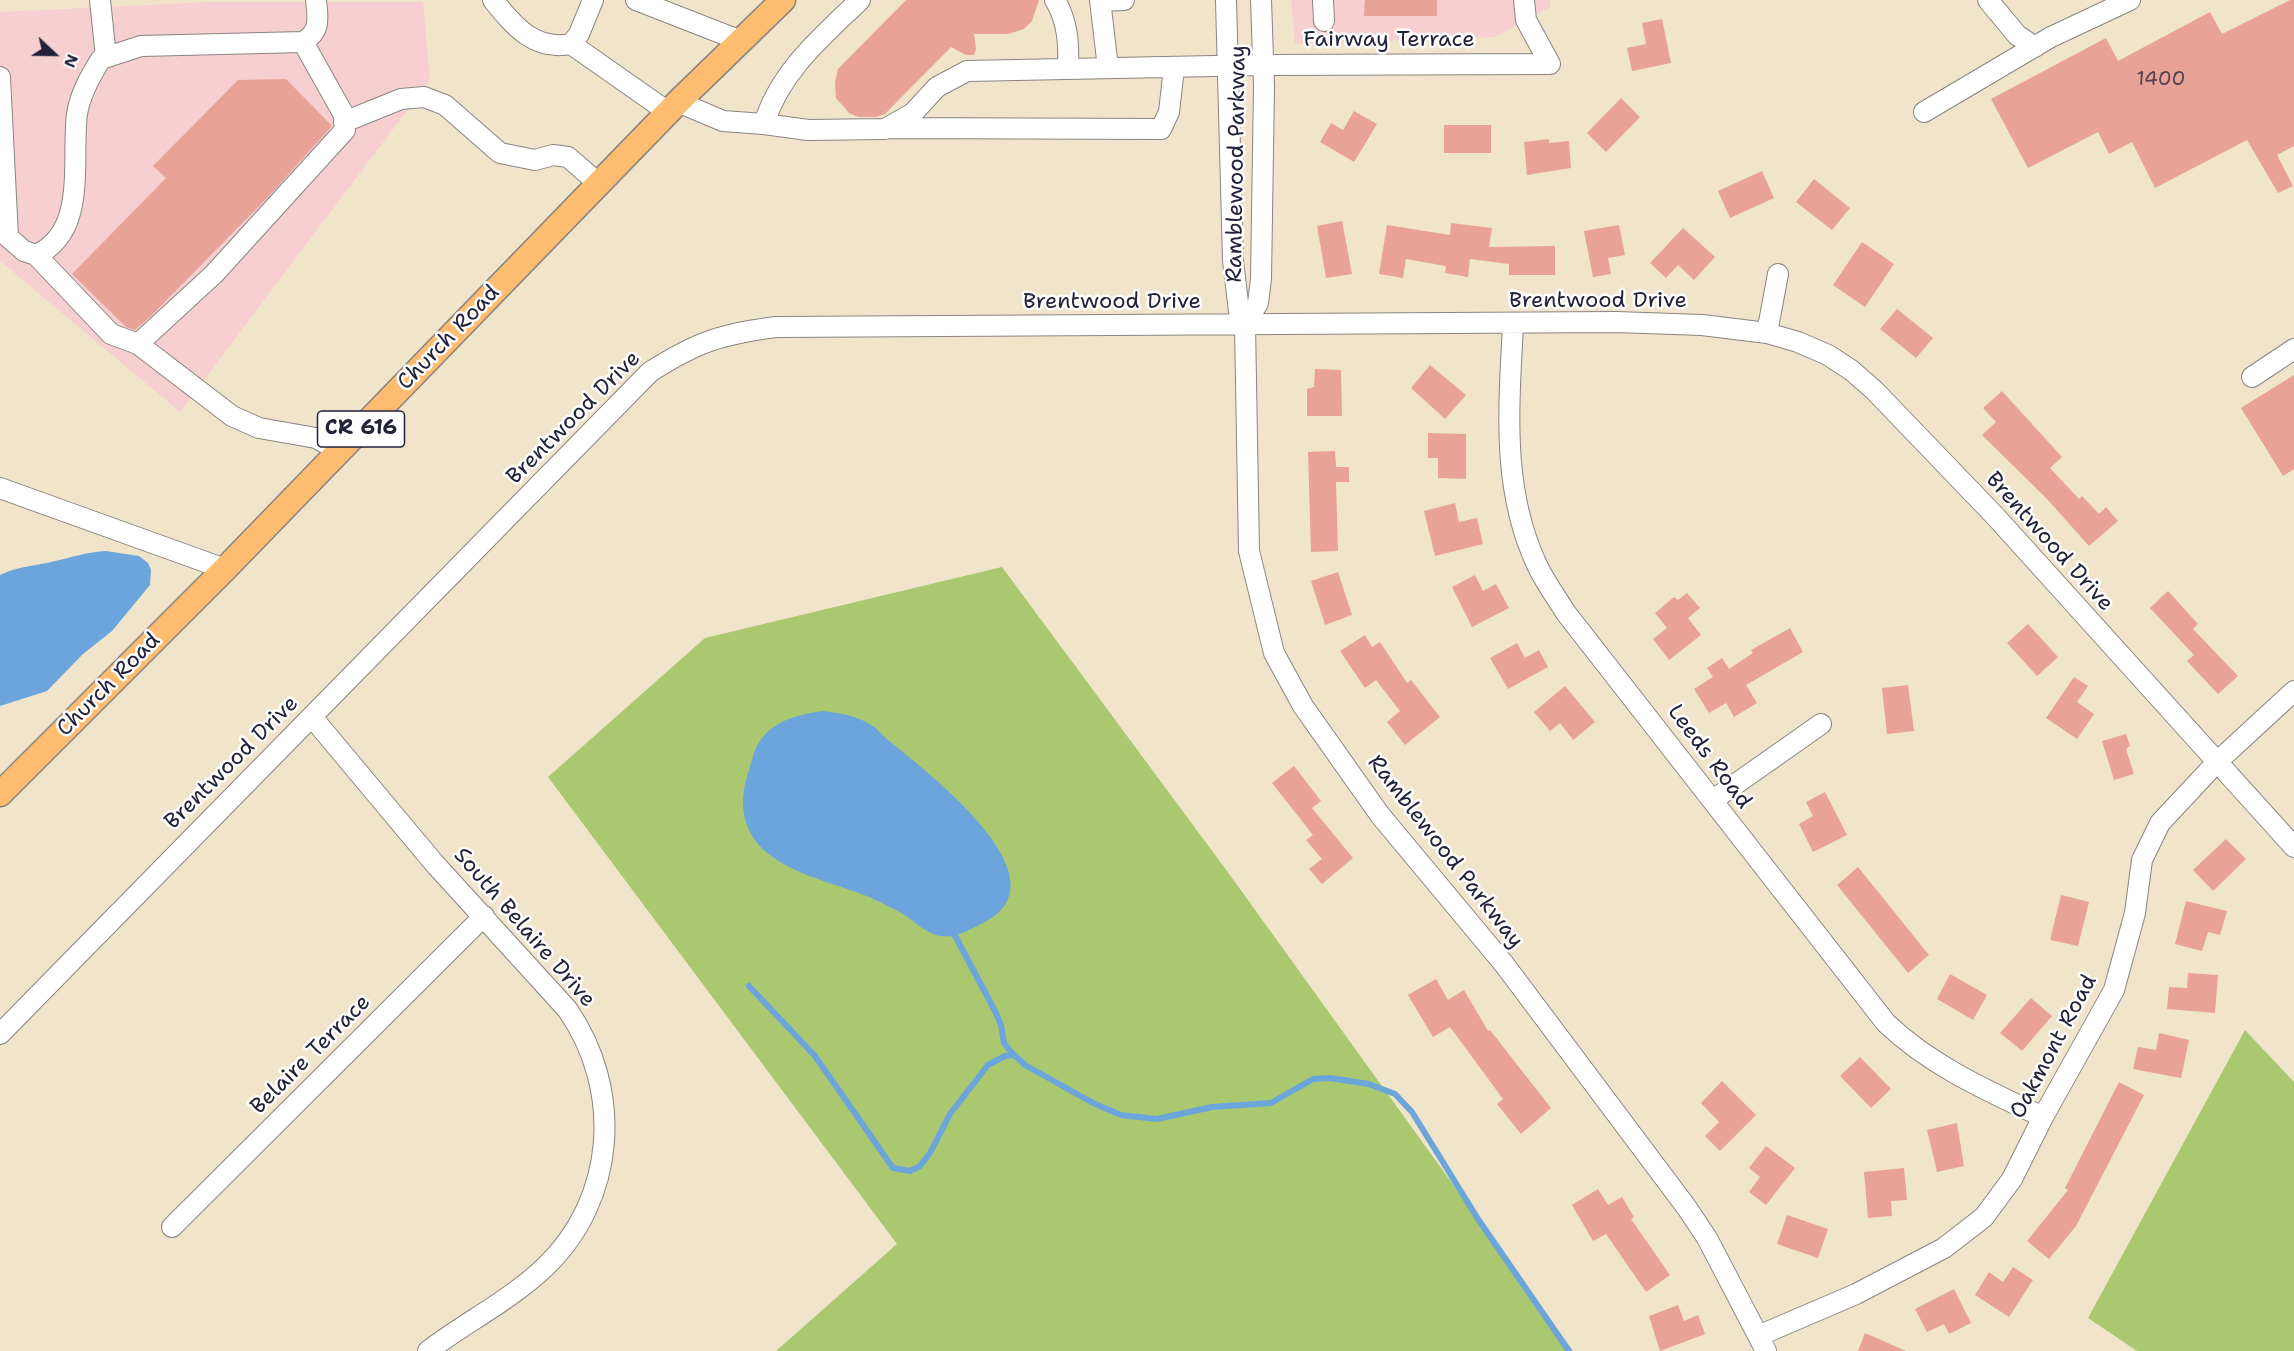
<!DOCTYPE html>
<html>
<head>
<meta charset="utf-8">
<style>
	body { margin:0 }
	#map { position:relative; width:2294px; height:1351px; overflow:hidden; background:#f0e5ca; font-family:"Shantell Sans",sans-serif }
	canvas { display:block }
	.north { position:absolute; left:24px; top:24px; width:60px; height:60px; -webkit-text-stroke:4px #fff; paint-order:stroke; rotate:112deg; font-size:16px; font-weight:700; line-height:24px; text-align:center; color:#22223b }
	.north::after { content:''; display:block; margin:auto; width:21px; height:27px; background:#22223b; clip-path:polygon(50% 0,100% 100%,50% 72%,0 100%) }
</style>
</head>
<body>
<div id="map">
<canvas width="2294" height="1351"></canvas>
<div class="north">N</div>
</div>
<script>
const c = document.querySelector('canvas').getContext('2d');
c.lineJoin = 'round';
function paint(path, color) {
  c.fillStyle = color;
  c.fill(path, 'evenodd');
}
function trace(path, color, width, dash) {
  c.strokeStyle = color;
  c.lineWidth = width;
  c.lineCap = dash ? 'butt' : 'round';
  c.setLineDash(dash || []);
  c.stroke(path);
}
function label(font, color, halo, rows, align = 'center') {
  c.font = font + ' "Shantell Sans",sans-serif';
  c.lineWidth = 5;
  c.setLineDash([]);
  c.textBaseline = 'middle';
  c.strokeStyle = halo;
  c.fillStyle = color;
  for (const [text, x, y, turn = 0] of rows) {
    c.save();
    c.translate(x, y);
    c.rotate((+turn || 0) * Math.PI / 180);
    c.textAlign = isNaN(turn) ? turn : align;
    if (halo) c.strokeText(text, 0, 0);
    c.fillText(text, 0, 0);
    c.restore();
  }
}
const built = new Path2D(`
	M 1291,0 L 1550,0 L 1550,7 L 1495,37 L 1295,44 Z
	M 208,2 L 423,2 L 430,80 L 180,412 L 0,261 L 0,12 Z`);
const green = new Path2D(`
	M 1002,567 L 1227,871 L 1573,1351 L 776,1351 L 897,1244 L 548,777 L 705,638 Z
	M 2245,1030 L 2294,1082 L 2294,1351 L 2137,1351 L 2088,1318 Z`);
const water = new Path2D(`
	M 106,551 L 139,556 L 148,563 L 151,570 L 150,585 L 112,631 L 83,654 L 47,691 L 0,706 L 0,575 C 18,566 36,566 55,561 C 73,557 87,552 106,551 Z
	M 824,711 C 842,714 856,715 871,725 C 878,729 882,735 888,740 C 923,769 1072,880 983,923 C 967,931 954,940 936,935 C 924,931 916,923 906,916 C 895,909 882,903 869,897 C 824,878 746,868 743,805 C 742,790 748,774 752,760 C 760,725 791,715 824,711 Z`);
const stream = new Path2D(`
	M 952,930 L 995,1011 L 1001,1025 L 1004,1043 L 1011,1052 L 1025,1065 L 1093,1103 L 1121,1115 L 1157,1119 L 1212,1107 L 1271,1103 L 1313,1079 L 1330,1078 L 1369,1084 L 1395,1094 L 1412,1112 L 1478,1219 L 1569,1351
	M 749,986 L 815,1056 L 893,1168 L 910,1171 L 920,1166 L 930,1153 L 950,1114 L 988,1065 L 1005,1056 L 1014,1055`);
const building = new Path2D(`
	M 906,0 L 1039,0 L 1032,21 L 1024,29 L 1008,34 L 974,34 L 976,49 L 974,55 L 966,55 L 951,47 L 885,114 L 875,117 L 858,117 L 849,113 L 836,98 L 835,82 L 838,69 Z
	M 1365,0 L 1437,0 L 1437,16 L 1364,16 Z
	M 2290,0 L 2294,0 L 2294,146 L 2277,155 L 2293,186 L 2278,193 L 2247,140 L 2155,188 L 2132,142 L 2109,154 L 2098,132 L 2028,168 L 1991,99 L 2106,38 L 2118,61 L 2210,12 L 2222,34 Z
	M 1662,19 L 1671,63 L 1632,71 L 1627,48 L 1646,44 L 1642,23 Z
	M 286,79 L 332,126 L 269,196 L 150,317 L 135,330 L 126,327 L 72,274 L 166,178 L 153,166 L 238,80 Z
	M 1621,98 L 1640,117 L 1606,152 L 1587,133 Z
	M 1354,111 L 1377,124 L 1354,162 L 1320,142 L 1331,123 L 1343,130 Z
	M 1444,125 L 1491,125 L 1491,153 L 1444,153 Z
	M 1549,139 L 1549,143 L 1569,141 L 1571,168 L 1527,175 L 1524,142 Z
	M 1762,171 L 1774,198 L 1730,218 L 1718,191 Z
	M 1814,179 L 1850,208 L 1832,230 L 1796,202 Z
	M 1342,221 L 1352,274 L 1326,278 L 1317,226 Z
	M 1451,223 L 1492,228 L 1489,247 L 1555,246 L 1555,275 L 1509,275 L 1509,264 L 1470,259 L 1468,277 L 1445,273 L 1446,266 L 1406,259 L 1403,278 L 1379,274 L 1387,225 L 1450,235 Z
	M 1619,225 L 1625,255 L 1608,258 L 1611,274 L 1593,277 L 1584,231 Z
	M 1683,228 L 1715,257 L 1694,280 L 1678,265 L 1666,278 L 1650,263 Z
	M 1862,242 L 1894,264 L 1865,307 L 1833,285 Z
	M 1897,309 L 1933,338 L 1916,358 L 1880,329 Z
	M 1430,365 L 1466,395 L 1445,419 L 1411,388 Z
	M 1315,369 L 1341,370 L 1342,416 L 1307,416 L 1307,389 L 1314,387 Z
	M 2294,375 L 2294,469 L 2283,476 L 2241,408 Z
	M 2002,391 L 2062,457 L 2050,468 L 2079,499 L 2082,496 L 2099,514 L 2106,507 L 2118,521 L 2089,546 L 2047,499 L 1982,435 L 1996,422 L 1983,408 Z
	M 1428,433 L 1466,434 L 1466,479 L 1438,478 L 1438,458 L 1428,458 Z
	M 1335,451 L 1336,467 L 1349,467 L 1349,482 L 1336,482 L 1338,551 L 1311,552 L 1308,452 Z
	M 1455,503 L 1459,522 L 1477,518 L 1483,544 L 1435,556 L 1424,511 Z
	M 1338,572 L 1352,615 L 1325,625 L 1311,581 Z
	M 1475,575 L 1483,591 L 1496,584 L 1509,608 L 1472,627 L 1452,587 Z
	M 2168,591 L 2198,624 L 2193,629 L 2238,676 L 2218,694 L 2187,661 L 2194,655 L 2150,608 Z
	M 1687,593 L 1700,608 L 1688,618 L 1701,635 L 1669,660 L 1653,639 L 1667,628 L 1655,613 L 1674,597 L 1678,600 Z
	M 2028,624 L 2058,657 L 2037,676 L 2007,643 Z
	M 1790,628 L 1803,652 L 1746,685 L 1757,703 L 1734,717 L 1726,703 L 1709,713 L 1694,689 L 1713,677 L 1707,668 L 1722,658 L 1729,669 L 1753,653 L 1751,650 Z
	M 1365,635 L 1372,647 L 1380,642 L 1407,683 L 1411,680 L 1440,717 L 1405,745 L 1387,722 L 1400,711 L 1376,680 L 1365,688 L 1340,651 Z
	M 1517,643 L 1525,658 L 1539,650 L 1548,667 L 1508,689 L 1490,658 Z
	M 2074,677 L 2088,686 L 2077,702 L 2094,714 L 2077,739 L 2046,718 Z
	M 1908,685 L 1914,731 L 1887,734 L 1882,688 Z
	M 1565,686 L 1595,722 L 1573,740 L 1560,723 L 1550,731 L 1534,712 Z
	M 2126,734 L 2130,746 L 2126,749 L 2134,774 L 2114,780 L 2102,741 Z
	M 1294,766 L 1321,801 L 1312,808 L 1353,858 L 1322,884 L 1309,869 L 1322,859 L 1306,840 L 1313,835 L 1272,783 Z
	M 1825,792 L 1847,835 L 1813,852 L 1799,824 L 1813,816 L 1806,802 Z
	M 2226,839 L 2246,859 L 2213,891 L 2193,870 Z
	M 1858,867 L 1929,955 L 1908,973 L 1837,885 Z
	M 2061,895 L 2089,902 L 2078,946 L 2050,940 Z
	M 2186,901 L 2227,911 L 2220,935 L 2208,932 L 2202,951 L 2175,944 Z
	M 2188,973 L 2218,975 L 2215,1013 L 2167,1009 L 2169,987 L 2187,988 Z
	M 1950,974 L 1987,995 L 1973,1020 L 1937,999 Z
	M 1436,979 L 1448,1000 L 1464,990 L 1488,1031 L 1490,1030 L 1551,1108 L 1521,1134 L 1497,1104 L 1503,1099 L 1450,1027 L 1433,1037 L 1408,995 Z
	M 2031,998 L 2052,1016 L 2022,1051 L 2000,1033 Z
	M 2159,1033 L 2189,1040 L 2181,1078 L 2133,1069 L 2138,1047 L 2156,1050 Z
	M 1860,1057 L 1891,1089 L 1871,1108 L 1840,1076 Z
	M 1722,1081 L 1756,1115 L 1720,1151 L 1705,1136 L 1719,1122 L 1701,1103 Z
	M 2119,1082 L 2144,1095 L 2076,1226 L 2049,1259 L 2027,1241 L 2068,1190 L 2065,1188 Z
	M 1957,1123 L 1964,1166 L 1937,1172 L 1927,1130 Z
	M 1766,1146 L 1795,1168 L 1766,1205 L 1749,1192 L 1760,1177 L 1749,1168 Z
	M 1904,1168 L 1907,1200 L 1891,1201 L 1892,1216 L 1868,1218 L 1864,1172 Z
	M 1598,1189 L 1608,1205 L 1622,1197 L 1634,1217 L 1631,1219 L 1670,1275 L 1646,1292 L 1606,1234 L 1593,1241 L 1572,1205 Z
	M 1787,1215 L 1828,1229 L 1818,1258 L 1777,1244 Z
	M 2013,1267 L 2033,1280 L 2009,1317 L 1975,1295 L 1989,1272 L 2003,1282 Z
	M 1954,1289 L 1971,1323 L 1949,1334 L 1944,1324 L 1927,1332 L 1915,1309 Z
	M 1678,1305 L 1684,1321 L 1698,1315 L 1705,1334 L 1660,1351 L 1649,1316 Z
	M 1865,1333 L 1906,1351 L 1858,1351 Z`);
const minor = new Path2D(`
	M 100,0 L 106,57
	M 493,0 C 514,26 534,51 571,44 L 579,34 L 593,0
	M 636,0 L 741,41
	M 860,0 C 822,37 780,71 764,124 L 808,130 L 885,129 L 913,113 L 937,87 L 967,71 L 1264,65 L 1550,64 L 1526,20 L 1524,0
	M 1055,0 C 1068,22 1069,44 1068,69
	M 1100,0 L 1108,68
	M 1226,0 L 1233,261 L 1239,311 L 1245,325 L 1249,551 L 1274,653 L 1303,706 L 1380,815 L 1504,964 L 1687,1208 L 1707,1238 L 1766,1351
	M 1323,0 L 1324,21
	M 1988,0 L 2017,35 L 2035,47
	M 1100,1 L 1124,0
	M 571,44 L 668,112
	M 0,77 L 8,237 L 24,251 L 36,255 L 111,334 L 138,344 L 232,416 L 259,428 L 316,438 L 340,451
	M 678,102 L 723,121 L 764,124
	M 1924,112 L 2051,37 L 2130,0
	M 344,122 L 401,99 L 424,97 L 445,105 L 500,153 L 535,160 L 553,155 L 568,157 L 599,184
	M 888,128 L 1161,129 L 1169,112 L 1174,68
	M 36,255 C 88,232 71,160 77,114 C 80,94 91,75 101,59 L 141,46 L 303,42 C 321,31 318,19 316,0
	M 1513,324 C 1509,406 1501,489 1537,565 C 1545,582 1556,597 1566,613 L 1886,1023 C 1931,1066 1988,1091 2043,1117
	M 1245,325 L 1258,303 L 1261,279 L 1264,86 L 1261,0
	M 1767,333 L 1778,274
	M 138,344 L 214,274 L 345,130 L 344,115 L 303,42
	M 2252,377 L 2294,349
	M 0,488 L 225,569
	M 312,717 L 434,863 L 567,1009 C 623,1089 617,1199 544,1268 C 509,1301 466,1322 428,1351
	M 1713,800 L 1821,724
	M 0,1034 L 650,372 C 697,342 721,334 776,327 L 1616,322 L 1702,325 L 1767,333 L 1798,342 L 1828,355 L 1851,370 L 1874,390 L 1996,517 L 2294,847
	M 172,1227 L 484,916
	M 1758,1336 L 1856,1294 L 1944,1248 L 1984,1217 L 2012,1179 L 2043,1117 L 2114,990 L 2135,913 L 2142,860 L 2160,823 L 2217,762 L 2294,691`);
const major = new Path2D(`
	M 0,794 L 225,569 L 678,102 L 783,0`);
const numberNames = [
	["1400",2161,80]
];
const shields = [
	[361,429,87]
];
const shieldNames = [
	["CR 616",361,429]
];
const streetNames = [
	["Fairway Terrace",1389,40],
	["Ramblewood Parkway",1237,164,-89],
	["Brentwood Drive",1598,301],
	["Brentwood Drive",1112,302],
	["Church Road",449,338,-46],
	["Brentwood Drive",574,418,-45],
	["Brentwood Drive",2049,542,48],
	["Church Road",109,685,-45],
	["Leeds Road",1709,757,53],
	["Brentwood Drive",232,763,-45],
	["Ramblewood Parkway",1445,852,52],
	["South Belaire Drive",524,928,49],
	["Oakmont Road",2054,1047,-62],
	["Belaire Terrace",311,1055,-45]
];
paint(built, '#f7cfd1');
paint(green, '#a9c870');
paint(water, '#6ca5db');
trace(stream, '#6ca5db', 6);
paint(building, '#e9a297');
trace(minor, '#898482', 22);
trace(major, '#898482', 27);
trace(minor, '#fff', 20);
trace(major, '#febc70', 24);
label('20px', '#544252', null, numberNames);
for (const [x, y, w] of shields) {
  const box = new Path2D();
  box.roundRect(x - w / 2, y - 18, w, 36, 4.5);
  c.fillStyle = '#fff';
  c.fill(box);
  trace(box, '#22223b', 1.5);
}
label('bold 21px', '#22223b', null, shieldNames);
label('22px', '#22223b', '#fff', streetNames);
</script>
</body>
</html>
